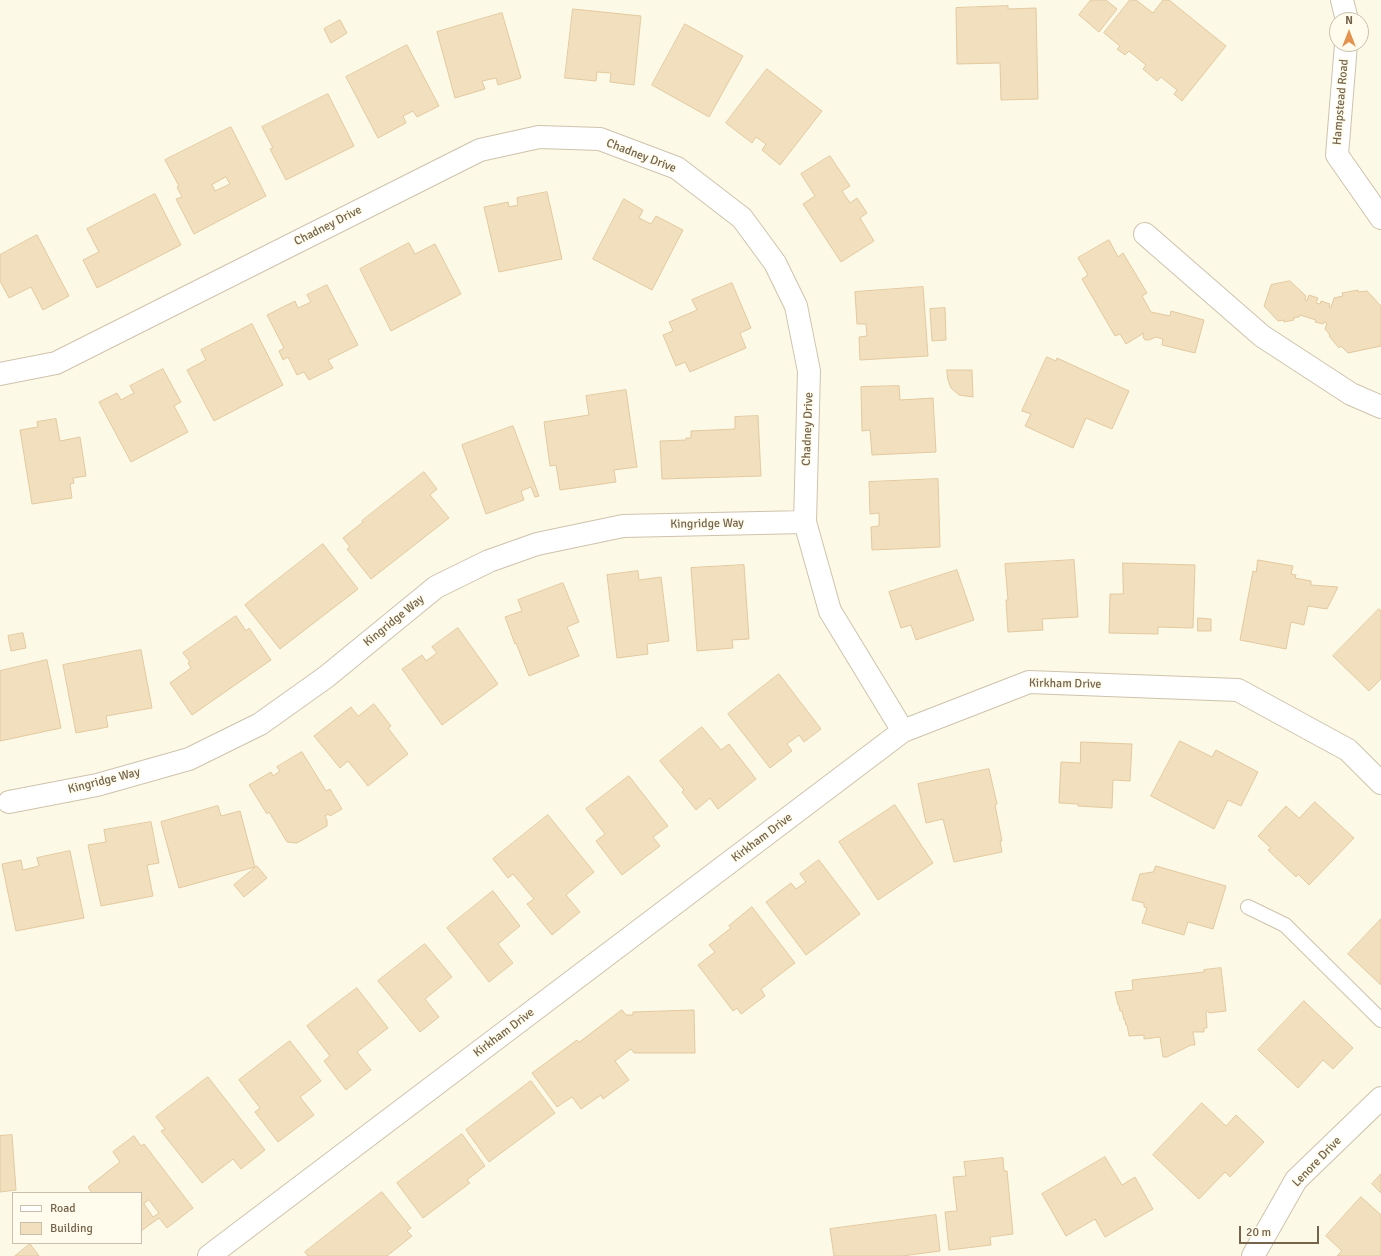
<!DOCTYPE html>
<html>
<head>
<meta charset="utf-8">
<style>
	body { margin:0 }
	#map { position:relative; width:1381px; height:1256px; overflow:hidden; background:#fcf9e6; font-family:Signika,sans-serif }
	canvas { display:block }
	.legend { position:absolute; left:12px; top:1192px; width:130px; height:52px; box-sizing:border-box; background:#fffced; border:1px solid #c8bfac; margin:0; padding:5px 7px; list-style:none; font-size:12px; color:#75644b }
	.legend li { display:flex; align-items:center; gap:8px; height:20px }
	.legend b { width:20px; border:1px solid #c8bfac }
	.north { position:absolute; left:1329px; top:12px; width:40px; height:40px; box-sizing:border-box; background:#fffced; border:1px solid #c8bfac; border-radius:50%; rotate:0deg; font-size:11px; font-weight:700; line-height:16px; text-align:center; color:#75644b }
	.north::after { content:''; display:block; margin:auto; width:14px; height:18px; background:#e4934e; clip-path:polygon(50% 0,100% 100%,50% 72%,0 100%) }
	.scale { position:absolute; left:1239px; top:1226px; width:80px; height:18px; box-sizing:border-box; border:2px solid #75644b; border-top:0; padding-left:5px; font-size:12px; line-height:14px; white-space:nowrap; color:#75644b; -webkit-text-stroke:3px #fffced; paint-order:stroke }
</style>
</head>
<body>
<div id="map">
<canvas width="1381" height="1256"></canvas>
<ul class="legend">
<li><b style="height:5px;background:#fff"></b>Road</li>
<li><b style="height:11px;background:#f1dfbe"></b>Building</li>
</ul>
<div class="north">N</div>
<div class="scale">20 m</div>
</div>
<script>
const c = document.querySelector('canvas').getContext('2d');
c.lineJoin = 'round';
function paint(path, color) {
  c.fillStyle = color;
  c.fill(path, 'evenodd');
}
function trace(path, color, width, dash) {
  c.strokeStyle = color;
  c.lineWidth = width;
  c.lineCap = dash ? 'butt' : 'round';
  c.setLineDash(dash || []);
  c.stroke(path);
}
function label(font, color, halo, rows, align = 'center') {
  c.font = font + ' Signika,sans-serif';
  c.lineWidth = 3;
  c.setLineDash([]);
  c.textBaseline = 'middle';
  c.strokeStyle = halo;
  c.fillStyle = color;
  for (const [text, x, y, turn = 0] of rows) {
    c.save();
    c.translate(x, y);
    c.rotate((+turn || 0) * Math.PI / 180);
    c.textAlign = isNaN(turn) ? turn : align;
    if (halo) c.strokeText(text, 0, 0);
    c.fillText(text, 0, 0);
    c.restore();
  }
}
const building = new Path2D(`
	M 1091,0 L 1106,0 L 1117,9 L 1099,32 L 1079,15 Z
	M 1130,0 L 1136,0 L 1153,13 L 1163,0 L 1169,0 L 1226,46 L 1182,101 L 1174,94 L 1177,90 L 1161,77 L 1157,81 L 1143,69 L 1146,65 L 1129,51 L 1125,55 L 1117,49 L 1120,46 L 1104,33 Z
	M 1008,6 L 1008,9 L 1036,8 L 1038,99 L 1001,100 L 1000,63 L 957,64 L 956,8 Z
	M 573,9 L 641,16 L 634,85 L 610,82 L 611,73 L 597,72 L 596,81 L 565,78 Z
	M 502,13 L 521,78 L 498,85 L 496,78 L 482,81 L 485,89 L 455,98 L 437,32 Z
	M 340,20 L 347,33 L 331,43 L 324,29 Z
	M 685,24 L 743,56 L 709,117 L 652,85 Z
	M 407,45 L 439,106 L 417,117 L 413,111 L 403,116 L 406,123 L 378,138 L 346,77 Z
	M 767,69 L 822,111 L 780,165 L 762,150 L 766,144 L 756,137 L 752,143 L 726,123 Z
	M 328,94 L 354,146 L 286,180 L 270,149 L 273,148 L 262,127 Z
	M 231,127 L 266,196 L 194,234 L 176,199 L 182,197 L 177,187 L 179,186 L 165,160 ZM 226,177 L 230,184 L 215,191 L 212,185 Z
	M 830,156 L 850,186 L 842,191 L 850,203 L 857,198 L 867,213 L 860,218 L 874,241 L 841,262 L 803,204 L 815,196 L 801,174 Z
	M 547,192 L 562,259 L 499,272 L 484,207 L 508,202 L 509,207 L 518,205 L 517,198 Z
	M 155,194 L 181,245 L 97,288 L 83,260 L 99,252 L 87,229 Z
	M 624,199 L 643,210 L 639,218 L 651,224 L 656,216 L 683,230 L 652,290 L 593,259 Z
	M 37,235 L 69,296 L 43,310 L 31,287 L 9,298 L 0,281 L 0,255 Z
	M 1109,240 L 1118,257 L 1123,253 L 1147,293 L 1142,296 L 1151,312 L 1170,316 L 1171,311 L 1204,320 L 1195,353 L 1162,345 L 1163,339 L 1156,337 L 1149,340 L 1145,340 L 1143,337 L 1144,333 L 1126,344 L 1120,334 L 1115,336 L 1082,279 L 1088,275 L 1078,258 Z
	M 409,243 L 415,254 L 435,244 L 461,294 L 391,331 L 360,269 Z
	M 1290,281 L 1306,296 L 1305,300 L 1307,301 L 1309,295 L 1318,298 L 1316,303 L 1320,304 L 1321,301 L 1330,304 L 1329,307 L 1331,308 L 1334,298 L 1343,296 L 1342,293 L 1358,290 L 1358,292 L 1367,291 L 1381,306 L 1381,346 L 1348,353 L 1341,346 L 1339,348 L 1329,336 L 1330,335 L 1325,329 L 1327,323 L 1324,322 L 1323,324 L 1315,322 L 1316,320 L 1300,315 L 1299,317 L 1293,318 L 1294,320 L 1284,322 L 1284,320 L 1278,321 L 1264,306 L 1271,285 Z
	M 732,283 L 751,328 L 740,333 L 746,348 L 690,372 L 685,362 L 676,366 L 663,335 L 673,331 L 669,322 L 697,310 L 692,300 Z
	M 327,285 L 358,345 L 328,360 L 333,368 L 309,380 L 304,372 L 297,375 L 288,357 L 283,360 L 279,351 L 284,348 L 267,315 L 295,301 L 298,308 L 311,302 L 307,295 Z
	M 923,287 L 928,356 L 860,360 L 859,337 L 867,336 L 866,324 L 857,324 L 855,292 Z
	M 945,308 L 946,340 L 932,341 L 930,309 Z
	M 252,324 L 283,385 L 214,421 L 187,370 L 206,360 L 201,350 Z
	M 1047,357 L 1056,361 L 1057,358 L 1129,391 L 1112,429 L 1086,418 L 1073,448 L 1025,426 L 1031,414 L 1022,411 Z
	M 163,369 L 181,402 L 174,406 L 188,432 L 131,462 L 99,402 L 117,393 L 121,400 L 134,393 L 130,386 Z
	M 947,370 L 972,370 L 973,397 L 959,395 L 951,388 L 948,380 Z
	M 899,386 L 900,400 L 933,398 L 936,452 L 872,455 L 870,430 L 862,431 L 861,387 Z
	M 626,390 L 637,467 L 614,470 L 616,482 L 560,490 L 556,465 L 550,466 L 544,422 L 589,415 L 586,396 Z
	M 758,416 L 761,476 L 662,479 L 660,441 L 686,440 L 686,438 L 691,438 L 691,431 L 735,429 L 735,417 Z
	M 56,419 L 60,441 L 80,437 L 86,476 L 73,478 L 74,483 L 70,484 L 72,498 L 32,504 L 20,430 L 38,427 L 37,422 Z
	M 513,426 L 539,496 L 535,497 L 531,487 L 521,491 L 524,500 L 486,514 L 462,445 Z
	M 424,472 L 437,489 L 430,495 L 449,518 L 371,579 L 347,549 L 350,547 L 343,538 L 363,522 L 362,521 Z
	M 938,479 L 940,547 L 872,550 L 871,527 L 879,526 L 879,513 L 870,514 L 869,482 Z
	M 323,544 L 358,589 L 280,649 L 245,605 Z
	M 1074,560 L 1078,617 L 1042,619 L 1043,630 L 1008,632 L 1006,600 L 1008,600 L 1005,564 Z
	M 1258,560 L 1293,566 L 1291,574 L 1296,575 L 1295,578 L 1311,581 L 1311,585 L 1338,587 L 1327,609 L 1308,606 L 1304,625 L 1291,622 L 1286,649 L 1240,640 L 1253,571 L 1256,572 Z
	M 1123,563 L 1195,565 L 1193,628 L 1158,627 L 1158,634 L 1109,633 L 1110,594 L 1123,594 Z
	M 744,565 L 749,639 L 732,640 L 733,648 L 697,651 L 691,568 Z
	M 957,570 L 974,620 L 916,640 L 911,625 L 901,628 L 889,592 Z
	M 638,571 L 639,580 L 661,577 L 669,641 L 647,644 L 648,654 L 617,658 L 607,575 Z
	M 563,583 L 579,622 L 567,627 L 579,656 L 529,676 L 516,643 L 515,644 L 505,617 L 522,611 L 518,600 Z
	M 1379,609 L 1381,611 L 1381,679 L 1369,691 L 1333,656 Z
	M 236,616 L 246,631 L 249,628 L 271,660 L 192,715 L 170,683 L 191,668 L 188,663 L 190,662 L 183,653 Z
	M 1198,618 L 1211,619 L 1211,631 L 1198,631 Z
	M 458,628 L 498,684 L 442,725 L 402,669 L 422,655 L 426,661 L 437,653 L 432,647 Z
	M 23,633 L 26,648 L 11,651 L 8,636 Z
	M 141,650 L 152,708 L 106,716 L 108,727 L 76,733 L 63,665 Z
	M 47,660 L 61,728 L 0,741 L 0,671 Z
	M 779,674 L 821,729 L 804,742 L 799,735 L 787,744 L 792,751 L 770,768 L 728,714 Z
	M 374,704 L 391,726 L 388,728 L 408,754 L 368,786 L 348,761 L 340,768 L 314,736 L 351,707 L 358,716 Z
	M 702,727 L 721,750 L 729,744 L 756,779 L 718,809 L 710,798 L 696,810 L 682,792 L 684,790 L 660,761 Z
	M 1180,741 L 1212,757 L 1216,750 L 1258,772 L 1241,806 L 1228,800 L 1214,829 L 1151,796 Z
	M 1081,742 L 1132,744 L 1130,781 L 1113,780 L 1112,808 L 1078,806 L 1078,804 L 1059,803 L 1061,762 L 1080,763 Z
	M 302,752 L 326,791 L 330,789 L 342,809 L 330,816 L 328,814 L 325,816 L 327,820 L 327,826 L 297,843 L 287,842 L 269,812 L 267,814 L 249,785 L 271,772 L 273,776 L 280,771 L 277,767 Z
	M 989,769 L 997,804 L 995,805 L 1002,841 L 1000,841 L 1002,852 L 954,862 L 943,819 L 926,823 L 918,784 Z
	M 629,776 L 668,826 L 653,837 L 660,846 L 622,875 L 596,841 L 605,834 L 586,809 Z
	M 1315,802 L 1354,838 L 1309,885 L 1298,874 L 1296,877 L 1268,850 L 1271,848 L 1258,836 L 1286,806 L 1299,818 Z
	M 895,805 L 933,863 L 878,900 L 839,842 Z
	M 218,806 L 221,816 L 240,811 L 255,867 L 179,888 L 161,822 Z
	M 548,815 L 594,872 L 566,895 L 580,912 L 552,935 L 527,904 L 534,899 L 513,874 L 508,878 L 493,859 Z
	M 151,822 L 159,863 L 147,865 L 153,896 L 101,906 L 88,845 L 106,842 L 104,830 Z
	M 70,851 L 84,918 L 16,931 L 2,864 L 21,860 L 23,870 L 39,866 L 37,858 Z
	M 819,860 L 860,914 L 806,955 L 766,902 L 791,883 L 796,889 L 806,882 L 800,874 Z
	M 257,866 L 267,878 L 244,897 L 234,885 Z
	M 1156,866 L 1226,886 L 1213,929 L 1188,922 L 1184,935 L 1142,923 L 1147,908 L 1144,907 L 1144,903 L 1132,900 L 1140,874 L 1153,872 Z
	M 493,891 L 520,926 L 498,944 L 513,963 L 489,982 L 447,928 Z
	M 752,907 L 795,963 L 761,989 L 765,996 L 741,1014 L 737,1008 L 733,1011 L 698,965 L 715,952 L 709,945 L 731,928 L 729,926 Z
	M 1381,919 L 1381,985 L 1348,954 Z
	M 425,944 L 452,977 L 425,999 L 439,1017 L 420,1032 L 378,981 Z
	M 1221,968 L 1226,1011 L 1209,1013 L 1208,1011 L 1206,1012 L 1207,1028 L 1204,1028 L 1204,1032 L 1193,1032 L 1195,1045 L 1191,1045 L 1167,1057 L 1163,1057 L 1160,1037 L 1144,1039 L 1144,1035 L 1129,1036 L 1127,1025 L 1126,1025 L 1125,1020 L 1124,1020 L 1122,1011 L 1120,1011 L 1119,1005 L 1118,1005 L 1115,992 L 1133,990 L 1132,980 L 1204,972 L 1204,970 Z
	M 357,988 L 388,1028 L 357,1052 L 371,1070 L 346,1090 L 324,1061 L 330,1056 L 307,1026 Z
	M 1304,1001 L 1353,1048 L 1333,1069 L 1323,1060 L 1298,1088 L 1258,1050 Z
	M 622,1010 L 626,1015 L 633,1015 L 633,1012 L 694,1010 L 695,1053 L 634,1053 L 631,1049 L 615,1061 L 629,1080 L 603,1099 L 601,1095 L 581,1109 L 572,1097 L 557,1107 L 532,1073 L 577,1040 L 579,1042 Z
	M 290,1041 L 321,1081 L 300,1097 L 314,1115 L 278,1142 L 255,1112 L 260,1108 L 239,1080 Z
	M 208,1077 L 265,1150 L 241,1169 L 233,1159 L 202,1183 L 161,1131 L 165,1129 L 156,1117 Z
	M 531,1081 L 555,1113 L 489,1162 L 466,1130 Z
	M 1202,1103 L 1226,1126 L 1236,1115 L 1264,1142 L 1230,1177 L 1225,1172 L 1199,1199 L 1153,1155 Z
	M 462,1134 L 485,1166 L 467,1180 L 470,1183 L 423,1218 L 397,1183 Z
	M 12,1135 L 16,1190 L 0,1192 L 0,1136 Z
	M 134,1136 L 141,1146 L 144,1144 L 193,1208 L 167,1228 L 159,1218 L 141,1231 L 141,1193 L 92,1193 L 88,1187 L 120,1162 L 113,1152 ZM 149,1200 L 159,1213 L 153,1217 L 144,1204 Z
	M 1105,1157 L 1122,1185 L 1135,1177 L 1153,1209 L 1105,1237 L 1095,1219 L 1066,1236 L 1042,1194 Z
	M 1003,1158 L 1004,1171 L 1007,1171 L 1013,1234 L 990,1237 L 991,1245 L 949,1250 L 945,1212 L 957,1211 L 953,1177 L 966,1176 L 964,1162 Z
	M 1381,1174 L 1381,1193 L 1372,1184 Z
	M 382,1192 L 411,1228 L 407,1231 L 412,1236 L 387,1256 L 308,1256 L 305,1252 Z
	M 1361,1197 L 1381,1215 L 1381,1256 L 1337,1256 L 1342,1251 L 1326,1236 Z
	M 936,1215 L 940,1251 L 902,1256 L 834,1256 L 830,1229 Z
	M 30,1244 L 39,1256 L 15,1256 Z`);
const lane = new Path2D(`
	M 1248,907 L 1285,925 L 1381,1020`);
const street = new Path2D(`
	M 1342,0 L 1347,20
	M 1346,44 L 1337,155 L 1381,218
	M 1145,234 L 1262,336 L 1351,394 L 1381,407
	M 0,374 L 56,363 L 480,150 L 539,137 L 600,139 L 677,168 L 742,218 L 775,263 L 796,306 L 809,371 L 805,522 L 830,611 L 903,731
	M 9,802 L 97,785 L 189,759 L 260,724 L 326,677 L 436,587 L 489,561 L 537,544 L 623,526 L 805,522
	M 209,1256 L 903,731 L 1029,682 L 1238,690 L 1348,750 L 1381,783
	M 1253,1256 L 1296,1180 L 1381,1098`);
const streetNames = [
	["Hampstead Road",1341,102,-85],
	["Chadney Drive",641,156,21],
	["Chadney Drive",328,226,-27],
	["Chadney Drive",808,429,-88],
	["Kingridge Way",707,524,-1],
	["Kingridge Way",394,621,-39],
	["Kirkham Drive",1065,684,1],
	["Kingridge Way",104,781,-14],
	["Kirkham Drive",762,838,-37],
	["Kirkham Drive",504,1033,-37],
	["Lenore Drive",1317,1162,-46]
];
paint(building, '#f1dfbe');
trace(building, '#e3c99f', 1);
trace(lane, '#cec3ad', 16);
trace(street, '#cec3ad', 24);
trace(lane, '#fff', 14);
trace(street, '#fff', 22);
label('12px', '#75644b', '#fffced', streetNames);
</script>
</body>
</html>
